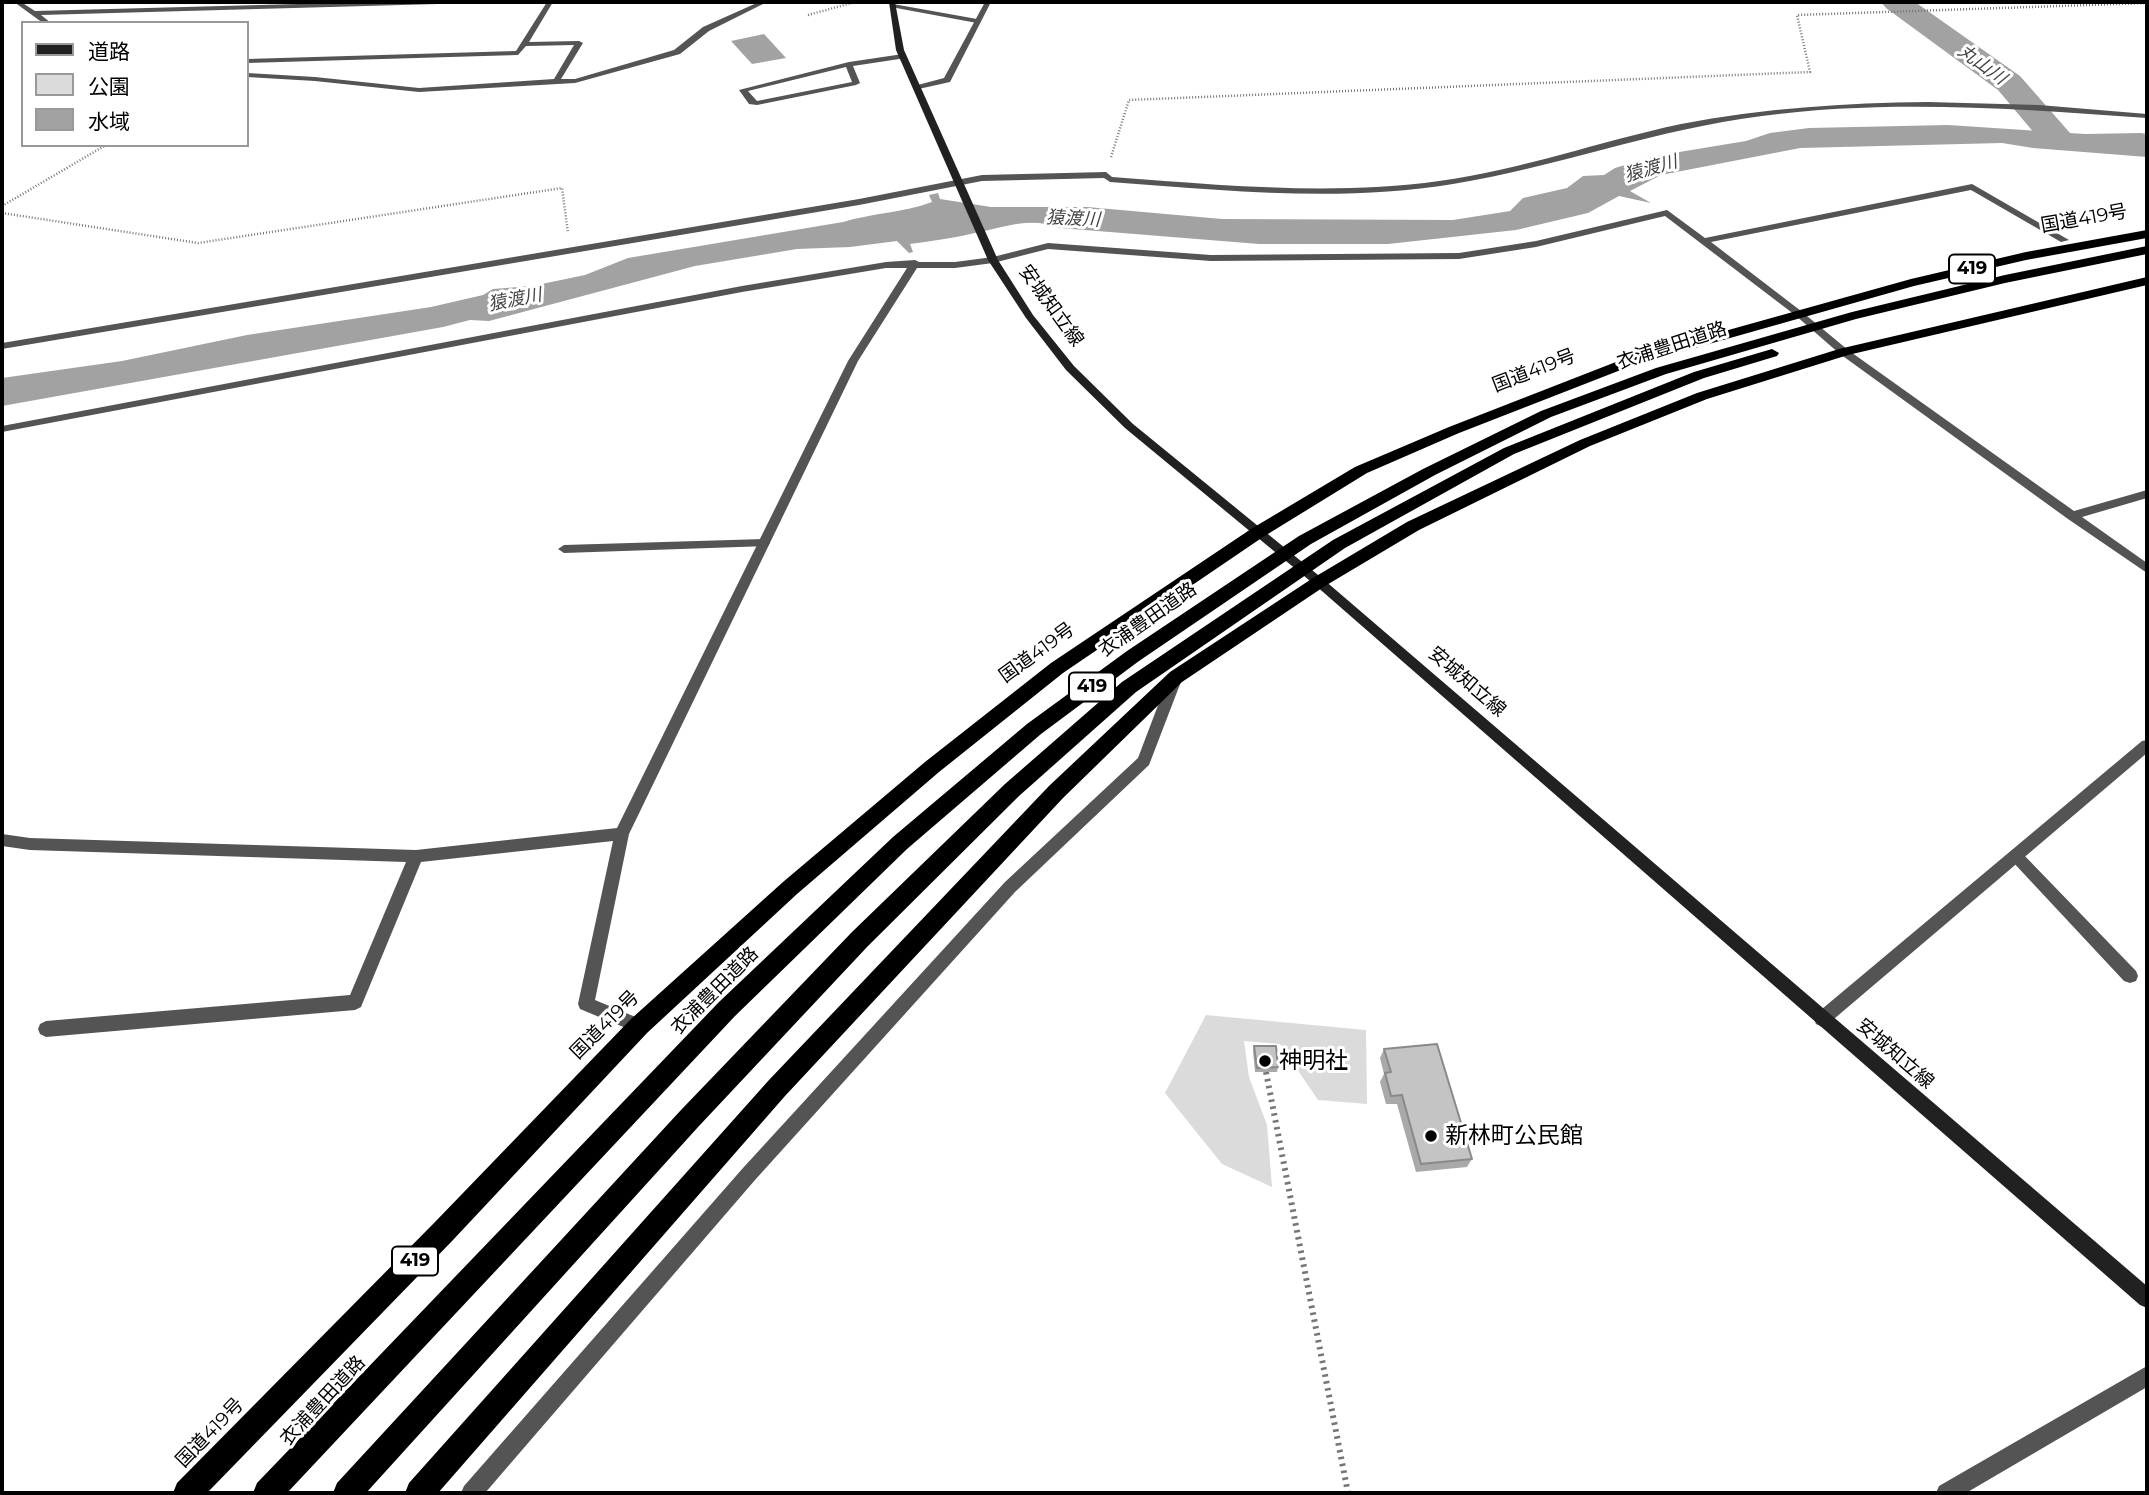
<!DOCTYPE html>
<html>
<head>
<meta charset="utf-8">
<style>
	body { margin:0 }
	#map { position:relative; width:2149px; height:1495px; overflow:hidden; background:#fff; font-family:Montserrat,"Noto Sans JP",sans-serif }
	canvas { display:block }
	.frame { position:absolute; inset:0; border:4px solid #000; pointer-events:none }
	.legend { position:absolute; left:21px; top:21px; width:228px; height:126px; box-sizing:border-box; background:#fff; border:2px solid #999; margin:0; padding:9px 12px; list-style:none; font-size:21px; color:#000 }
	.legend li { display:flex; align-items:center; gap:14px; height:35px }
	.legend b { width:35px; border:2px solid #999 }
</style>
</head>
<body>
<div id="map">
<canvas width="2149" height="1495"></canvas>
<div class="frame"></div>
<ul class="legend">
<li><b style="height:9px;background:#212121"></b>道路</li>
<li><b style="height:19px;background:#dbdbdb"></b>公園</li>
<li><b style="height:19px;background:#a2a2a2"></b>水域</li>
</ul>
</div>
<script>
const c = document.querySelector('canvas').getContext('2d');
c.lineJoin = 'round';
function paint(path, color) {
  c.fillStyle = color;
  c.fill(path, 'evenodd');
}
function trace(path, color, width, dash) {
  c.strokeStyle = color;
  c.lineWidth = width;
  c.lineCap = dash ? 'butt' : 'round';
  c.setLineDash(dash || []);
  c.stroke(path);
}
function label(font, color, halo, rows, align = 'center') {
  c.font = font + ' Montserrat,"Noto Sans JP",sans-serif';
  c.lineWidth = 6;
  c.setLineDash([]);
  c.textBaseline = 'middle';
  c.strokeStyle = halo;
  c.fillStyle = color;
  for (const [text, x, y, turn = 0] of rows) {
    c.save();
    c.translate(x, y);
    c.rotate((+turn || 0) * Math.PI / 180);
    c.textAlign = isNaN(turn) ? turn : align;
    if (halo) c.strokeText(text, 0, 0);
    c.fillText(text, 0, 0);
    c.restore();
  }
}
const green = new Path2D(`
	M 1206,1015 L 1366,1030 L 1367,1104 L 1318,1100 L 1280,1044 L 1244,1041 L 1249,1077 L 1267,1125 L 1272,1187 L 1222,1164 L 1165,1093 Z`);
const water = new Path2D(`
	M 764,34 L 786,58 L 752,64 L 731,41 Z
	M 1948,125 L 2085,134 L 2141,133 L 2147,134 L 2147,157 L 2033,148 L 2002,143 L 1800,148 L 1661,175 L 1630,191 L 1651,203 L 1619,196 L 1588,213 L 1516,230 L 1388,244 L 1259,244 L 1060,228 C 1030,216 1005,227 975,233 C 954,238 932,241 910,244 L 913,252 L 909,253 L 897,241 L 850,247 L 797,249 L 695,266 L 489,321 L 470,320 L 443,327 L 2,406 L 2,378 L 122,361 L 247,335 L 431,307 L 483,295 L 493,289 L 532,286 L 585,275 L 628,258 L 843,222 C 872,213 903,213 932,202 L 929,195 L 938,193 L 940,199 L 991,207 L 1087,207 L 1222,219 L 1453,220 L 1510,211 L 1523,198 L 1567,188 L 1583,176 L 1604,175 L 1615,168 L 1655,156 L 1746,141 L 1770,133 L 1809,128 Z`);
const river = new Path2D(`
	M 1881,2 L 1915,2 L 2020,76 L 2070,133 L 2075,140 L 2070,147 L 2058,150 L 2046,147 L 1998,90 L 1886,8 Z`);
const pathFar1 = new Path2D(`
	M 808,15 L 855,2
	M 1111,157 L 1129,100 L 1810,72 L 1797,15 L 2147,3
	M 2,206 L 106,145
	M 2,213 L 198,243 L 562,188 L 568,233`);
const path = new Path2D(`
	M 1266,1072 L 1348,1493`);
const service = new Path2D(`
	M 764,539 L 770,543 L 768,546 L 564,553 L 558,549 L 564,545 Z
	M 2016,850 L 2021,852 L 2136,971 L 2138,976 L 2136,981 L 2130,983 L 2124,981 L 2011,860 L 2008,856 L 2011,852 Z`);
const minor = new Path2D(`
	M 14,2 L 21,2 L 35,11 L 372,2 L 441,2 L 438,4 L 41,15 L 51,23 L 43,23 Z
	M 547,2 L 553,2 L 529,42 L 579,41 L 583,43 L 561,79 L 575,79 L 674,50 L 703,27 L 759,2 L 767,2 L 709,31 L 680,54 L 575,83 L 419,92 L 315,81 L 247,77 L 247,73 L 315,77 L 419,88 L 554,79 L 574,45 L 526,46 L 518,55 L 247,63 L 247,59 L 516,51 Z
	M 893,4 L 977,19 L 981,21 L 977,23 L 891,7 Z
	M 903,54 L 906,54 L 906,58 L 853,66 L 860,83 L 856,85 L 757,105 L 749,104 L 739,90 L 849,62 ZM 846,67 L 852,82 L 757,101 L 748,91 Z
	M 1928,102 L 2039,105 L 2147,114 L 2147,118 C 2019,109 1890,99 1762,116 C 1657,129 1557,167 1453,184 C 1339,203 1224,190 1110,182 L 1104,178 L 982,181 L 859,205 L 2,349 L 2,343 L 859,199 L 982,175 L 1106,172 L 1112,177 C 1221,185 1331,196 1439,181 C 1522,170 1600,141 1681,124 C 1763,108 1845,103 1928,102 Z
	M 1972,184 L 2069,240 L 2061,242 L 1971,190 L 1711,242 L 1801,311 L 1848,350 L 2074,511 L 2147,490 L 2147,498 L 2082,517 L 2147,563 L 2147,573 L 2068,519 L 1840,354 L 1795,315 L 1665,216 L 1536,247 L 1459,259 L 1211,261 L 1048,249 L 993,263 L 955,268 L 917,268 L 858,361 L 629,834 L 595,1000 L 645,1021 L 647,1026 L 645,1031 L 639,1034 L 633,1031 L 580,1009 L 578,1004 L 613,841 L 421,862 L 363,1002 L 361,1007 L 355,1010 L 46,1037 L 40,1034 L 38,1029 L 40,1024 L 46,1021 L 350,995 L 406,862 L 30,850 L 2,846 L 2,834 L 30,838 L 416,850 L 617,828 L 848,361 L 907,268 L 886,268 L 742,292 L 2,432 L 2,426 L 742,286 L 886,262 L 915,260 L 919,262 L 955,262 L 993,257 L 1048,243 L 1211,255 L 1459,253 L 1536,241 L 1667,210 L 1705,238 Z
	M 1175,674 L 1182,679 L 1149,765 L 1015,892 L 755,1180 L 485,1493 L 461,1493 L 464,1486 L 743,1168 L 1005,882 L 1138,758 L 1168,679 Z
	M 2147,740 L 2147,753 L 1828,1024 L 1822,1027 L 1816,1024 L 1814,1019 L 1816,1014 L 2142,741 Z
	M 2147,1366 L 2147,1387 L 1966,1493 L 1936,1493 L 1939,1486 Z`);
const tertiary = new Path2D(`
	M 985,2 L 991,2 L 950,82 L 914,90 L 914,86 L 944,78 Z`);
const secondary = new Path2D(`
	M 889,2 L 895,2 L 904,50 L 998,260 L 1033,315 L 1074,366 L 1133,424 L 1323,579 L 2147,1286 L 2147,1308 L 2140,1305 L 1315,585 L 1125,428 L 1066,370 L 1026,318 L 988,260 L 896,50 Z`);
const trunk = new Path2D(`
	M 2147,230 L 2147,238 L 2026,260 L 1914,286 L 1631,366 L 1459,433 L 1367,473 L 1263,537 L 1063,673 L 939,772 L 797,894 L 647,1033 L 453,1240 L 207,1493 L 173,1493 L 177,1483 L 435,1222 L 631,1019 L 783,882 L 925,762 L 1051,663 L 1251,529 L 1355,467 L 1449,427 L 1621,360 L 1911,279 L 2026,252 Z
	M 2147,246 L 2147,254 L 2005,283 L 1856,319 L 1666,374 L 1551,417 L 1435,475 L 1311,544 L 1139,661 L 1041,734 L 907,849 L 735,1016 L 287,1493 L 253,1493 L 257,1483 L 719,1002 L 893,837 L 1027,724 L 1127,651 L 1299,536 L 1423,469 L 1541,411 L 1656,368 L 1852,312 L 2005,275 Z
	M 2147,277 L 2147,285 L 1848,355 L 1707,399 L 1590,446 L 1419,530 L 1325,586 L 1182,682 L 1063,798 L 785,1096 L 438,1493 L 405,1493 L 409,1483 L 769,1080 L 1049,786 L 1170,672 L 1313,578 L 1407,522 L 1580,440 L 1697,393 L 1839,349 Z
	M 1772,349 L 1779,353 L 1777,356 L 1704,378 L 1514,454 L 1345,548 L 1136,692 L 1019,796 L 868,946 L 699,1126 L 366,1493 L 333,1493 L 337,1483 L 681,1110 L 852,932 L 1005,784 L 1122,682 L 1333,540 L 1504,448 L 1694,372 Z`);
const wall = new Path2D(`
	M 1254,1046 L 1278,1067 L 1277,1072 L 1255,1072 L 1253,1051 Z
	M 1384,1049 L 1472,1159 L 1467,1167 L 1416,1172 L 1397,1104 L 1386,1104 L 1380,1082 L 1384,1074 L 1380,1058 Z`);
const building = new Path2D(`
	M 1437,1044 L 1472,1159 L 1421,1164 L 1402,1095 L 1391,1096 L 1385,1073 L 1391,1072 L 1384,1049 Z
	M 1254,1046 L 1276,1046 L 1278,1067 L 1257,1068 Z`);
const markers = [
	[1265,1061,7,"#000"],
	[1431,1136,7,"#000"]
];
const farWaternames = [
	["丸山川",1982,65,36],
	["猿渡川",1651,169,-16],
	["猿渡川",1073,219,3],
	["猿渡川",515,300,-11]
];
const shields = [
	[1972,269,46],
	[1092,687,46],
	[415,1261,46]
];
const shieldNames = [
	["419",1972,269],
	["419",1092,687],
	["419",415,1261]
];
const streetNames = [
	["国道419号",2084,219,-10],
	["安城知立線",1051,306,54],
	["衣浦豊田道路",1672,346,-18],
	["国道419号",1534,371,-21],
	["衣浦豊田道路",1148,620,-35],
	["国道419号",1037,653,-36],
	["安城知立線",1467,682,41],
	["衣浦豊田道路",715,991,-45],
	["国道419号",605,1025,-45],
	["安城知立線",1895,1054,41],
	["衣浦豊田道路",323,1401,-47],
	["国道419号",210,1433,-46]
];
const nearPoinames = [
	["神明社",1279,1061],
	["新林町公民館",1445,1136]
];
paint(green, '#dbdbdb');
paint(water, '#a2a2a2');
paint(river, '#a2a2a2');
trace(pathFar1, '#767676', 2.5, [1, 2]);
trace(path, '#767676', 6, [2.5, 4.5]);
paint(service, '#545454');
paint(minor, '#545454');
paint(tertiary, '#545454');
paint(secondary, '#212121');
paint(trunk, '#000');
paint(wall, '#a9a9a9');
paint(building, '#c4c4c4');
trace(building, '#898989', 2);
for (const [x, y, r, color] of markers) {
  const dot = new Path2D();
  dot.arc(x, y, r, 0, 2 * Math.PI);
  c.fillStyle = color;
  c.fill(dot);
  trace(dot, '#fff', 2.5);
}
label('italic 18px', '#434343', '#fff', farWaternames);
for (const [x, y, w] of shields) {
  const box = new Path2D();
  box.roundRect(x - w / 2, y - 14.5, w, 29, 5);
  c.fillStyle = '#fff';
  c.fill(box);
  trace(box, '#000', 2);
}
label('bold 18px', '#000', null, shieldNames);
label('19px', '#000', '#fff', streetNames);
label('23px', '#000', '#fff', nearPoinames, 'left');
</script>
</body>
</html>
